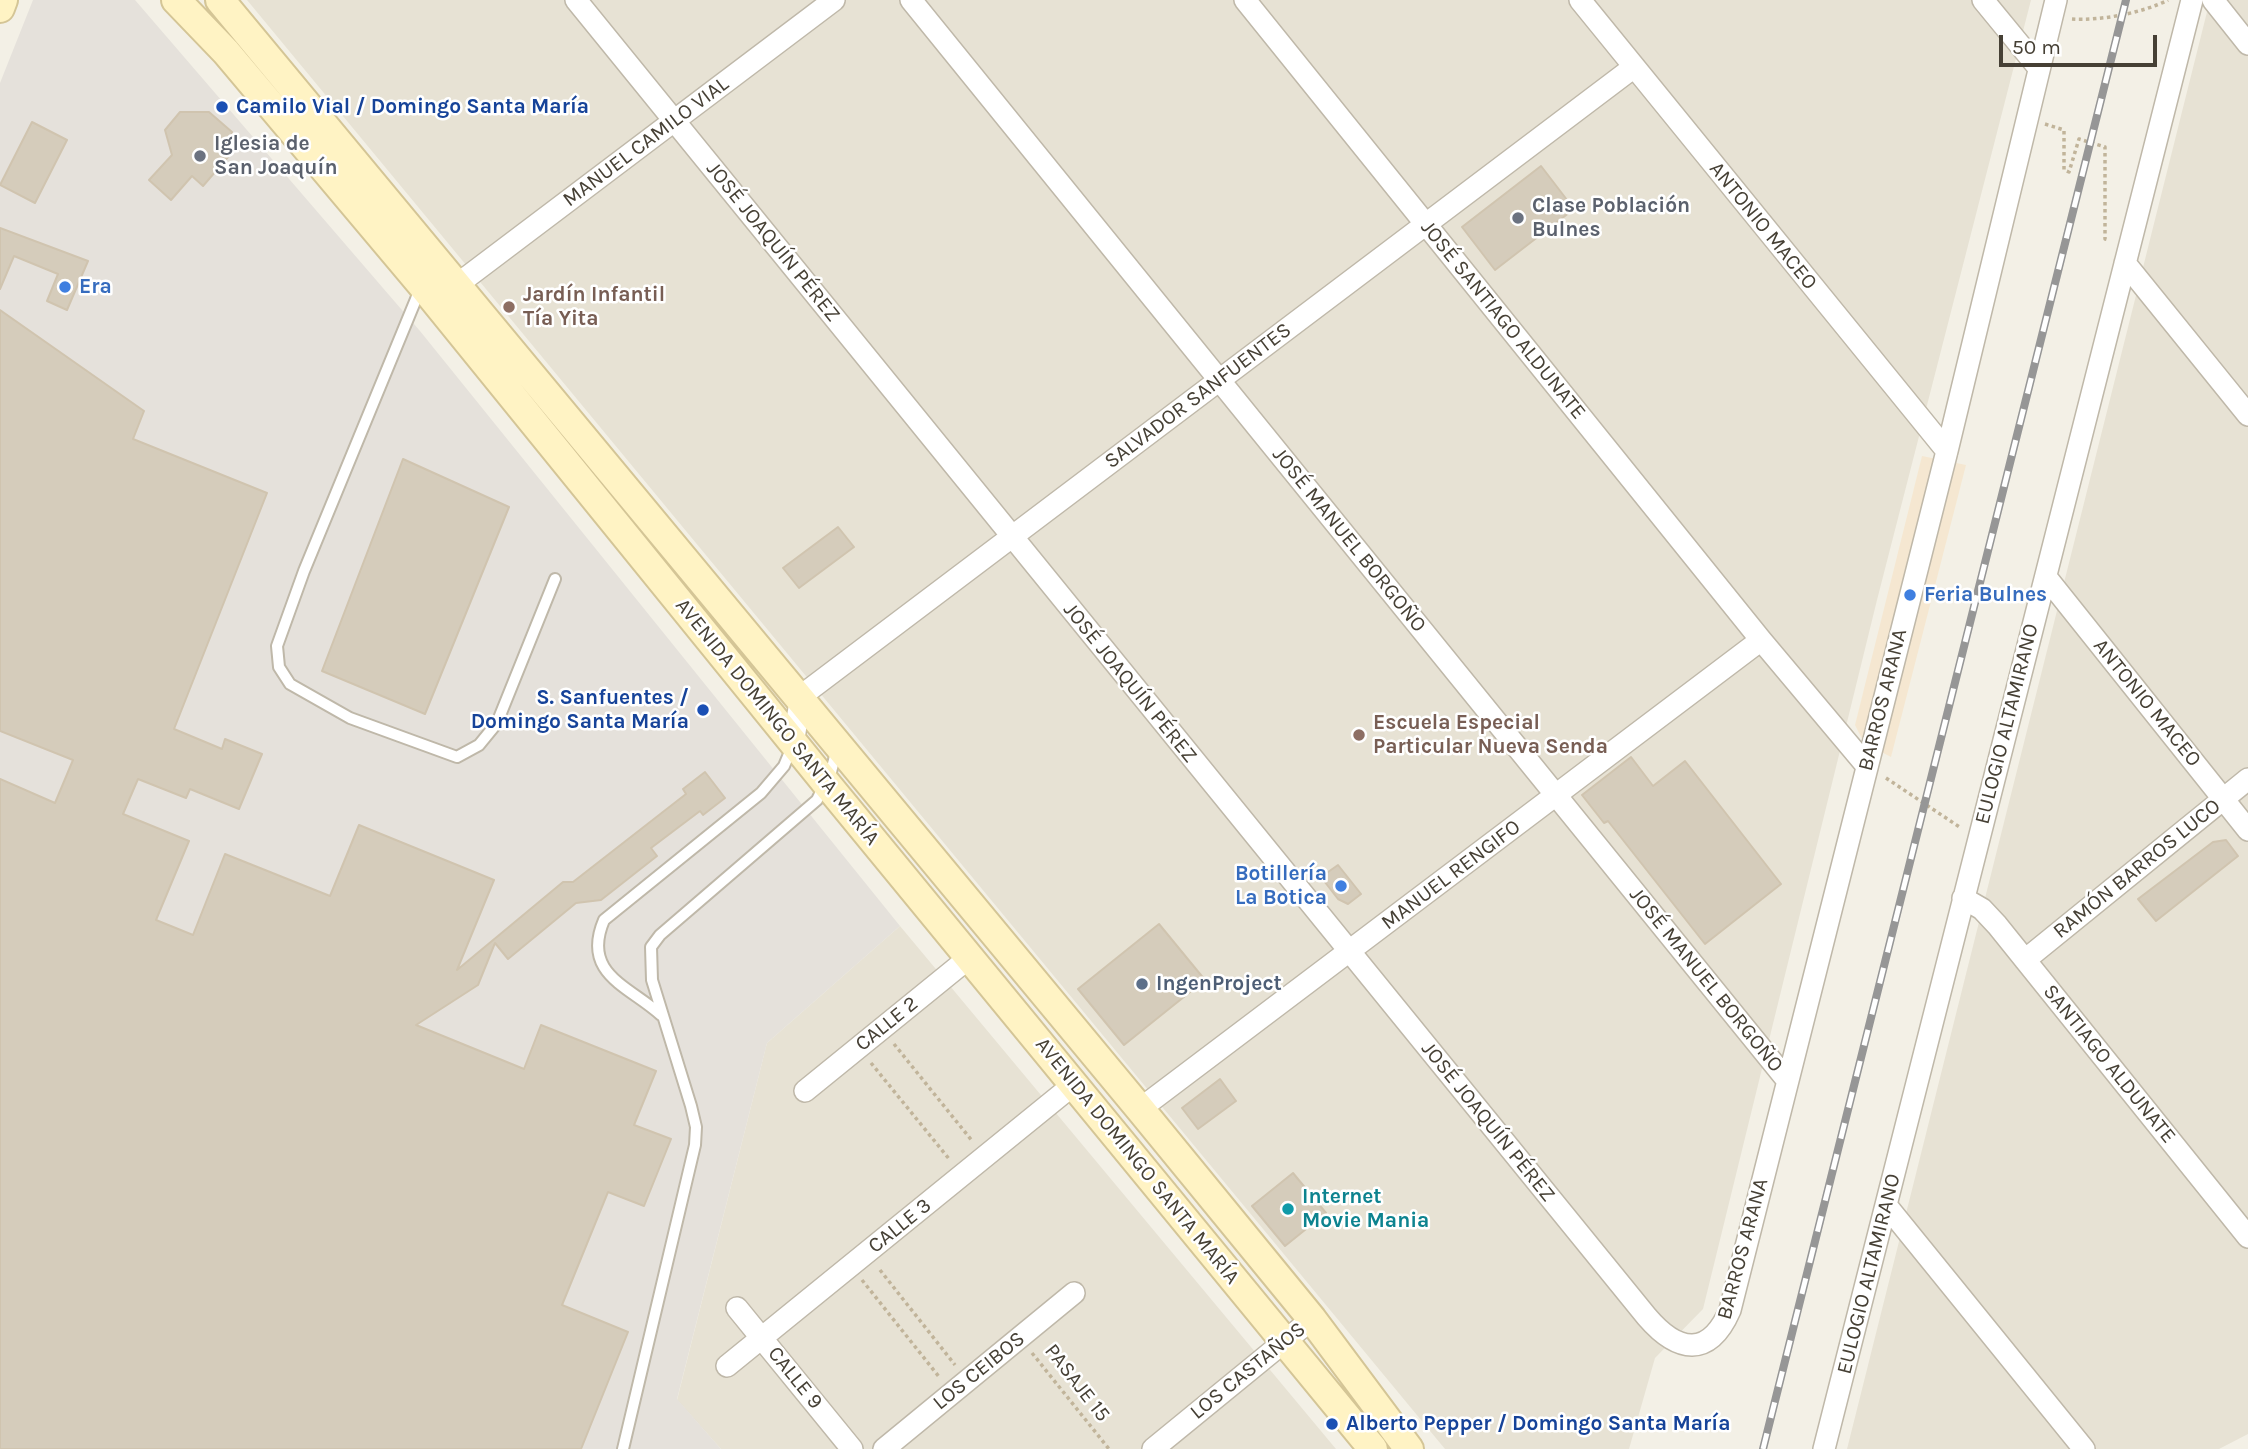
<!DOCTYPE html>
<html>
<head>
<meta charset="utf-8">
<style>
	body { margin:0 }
	#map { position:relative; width:2248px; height:1449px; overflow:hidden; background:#f3f0e6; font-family:Karla,sans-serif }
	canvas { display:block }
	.scale { position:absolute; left:1999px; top:35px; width:158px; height:32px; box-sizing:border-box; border:4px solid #464035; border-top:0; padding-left:9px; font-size:21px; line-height:24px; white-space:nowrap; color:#464035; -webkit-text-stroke:5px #fff; paint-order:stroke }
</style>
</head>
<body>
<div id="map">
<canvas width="2248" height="1449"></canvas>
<div class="scale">50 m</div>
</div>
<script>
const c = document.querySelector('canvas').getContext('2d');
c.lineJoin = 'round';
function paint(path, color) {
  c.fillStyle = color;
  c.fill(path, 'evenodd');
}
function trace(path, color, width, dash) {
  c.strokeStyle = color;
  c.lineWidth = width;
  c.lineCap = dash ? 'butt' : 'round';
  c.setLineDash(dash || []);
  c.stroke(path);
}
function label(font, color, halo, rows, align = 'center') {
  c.font = font + ' Karla,sans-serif';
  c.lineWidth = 5;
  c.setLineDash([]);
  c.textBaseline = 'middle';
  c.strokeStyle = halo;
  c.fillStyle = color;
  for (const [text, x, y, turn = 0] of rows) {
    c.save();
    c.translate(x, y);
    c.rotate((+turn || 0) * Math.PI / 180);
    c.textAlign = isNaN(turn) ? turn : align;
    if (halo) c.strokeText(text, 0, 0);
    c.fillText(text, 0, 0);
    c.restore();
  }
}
const residential = new Path2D(`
	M 247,0 L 2031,0 L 1877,600 L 1703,1309 L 1655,1358 L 1629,1449 L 1445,1449 Z
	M 2210,0 L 2248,0 L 2248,1434 L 2219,1449 L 1847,1449 Z
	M 900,926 L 1336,1449 L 721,1449 L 677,1400 L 767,1043 Z`);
const commercial = new Path2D(`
	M 1922,456 L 1966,465 L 1891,757 L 1864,743 L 1855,725 Z`);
const industrial = new Path2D(`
	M 33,0 L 135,0 L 420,331 L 900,926 L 767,1043 L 677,1399 L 721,1449 L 0,1449 L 0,83 Z`);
const building = new Path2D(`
	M 180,112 L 209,112 L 232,132 L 228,157 L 203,186 L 192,176 L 171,200 L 149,180 L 172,155 L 165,130 Z
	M 32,122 L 67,140 L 35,203 L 0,185 Z
	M 1541,166 L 1574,209 L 1495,270 L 1462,227 Z
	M 0,228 L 88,261 L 67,310 L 47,301 L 58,274 L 14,256 L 0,289 Z
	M 0,310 L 144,411 L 133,439 L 267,493 L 174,729 L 222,749 L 225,739 L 262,754 L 239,809 L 190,789 L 186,798 L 138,779 L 123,814 L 189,841 L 156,920 L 193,935 L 225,854 L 330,896 L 359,825 L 494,880 L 457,970 L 563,882 L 573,882 L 686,794 L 683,789 L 705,772 L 725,798 L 703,815 L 700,811 L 651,848 L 657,856 L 601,900 L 576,903 L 508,959 L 495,943 L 478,985 L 416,1025 L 524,1069 L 541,1025 L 656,1071 L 634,1125 L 671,1139 L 644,1206 L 608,1192 L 562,1305 L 628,1332 L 581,1449 L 0,1449 L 0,779 L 55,803 L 73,760 L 0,731 Z
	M 403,459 L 509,507 L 425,714 L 322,671 Z
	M 838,527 L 854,547 L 799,588 L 783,568 Z
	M 1631,757 L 1653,786 L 1685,761 L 1781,884 L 1705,944 L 1608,821 L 1604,823 L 1582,795 Z
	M 2226,840 L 2238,856 L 2156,921 L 2138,899 L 2213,842 Z
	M 1338,865 L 1361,894 L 1348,904 L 1338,899 L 1321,877 Z
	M 1159,924 L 1205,980 L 1124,1045 L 1078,989 Z
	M 1220,1079 L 1236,1101 L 1198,1129 L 1182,1108 Z
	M 1293,1173 L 1326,1213 L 1285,1246 L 1252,1206 Z`);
const path = new Path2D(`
	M 2072,19 C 2099,21 2143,13 2168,0
	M 2045,124 L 2064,130 L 2064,170 L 2069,172 L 2079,139 L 2105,147 L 2105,239 L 2109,240
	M 1886,778 L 1961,828
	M 894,1044 L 973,1142
	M 871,1063 L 950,1160
	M 880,1270 L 955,1365
	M 862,1280 L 940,1378
	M 1032,1353 L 1109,1449`);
const lane = new Path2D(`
	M 421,287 L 304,571 L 277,646 L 279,667 L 290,684 L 350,718 L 457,757 L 479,745 L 497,723 L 555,579
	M 661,1015 C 629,986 581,974 604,920 L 761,793 L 784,766 L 792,747
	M 623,1449 L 695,1145 L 696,1127 L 691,1106 L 652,980 L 651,947 L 660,935 L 817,800 L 831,772 L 837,748`);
const street = new Path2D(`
	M 576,0 L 1647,1317 C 1678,1353 1709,1358 1730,1310 L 1947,451 L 2056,0
	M 911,0 L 1787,1080
	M 1245,0 L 1761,640 L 1866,765
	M 1580,0 L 1947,451
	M 1983,0 L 2038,67
	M 2213,0 L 2248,44
	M 2125,263 L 2248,415
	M 458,284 L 834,0
	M 2046,577 L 2248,830
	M 793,744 L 801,696 L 1634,67
	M 1963,898 L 1982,909 L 1997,925 L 2248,1237
	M 2025,960 L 2248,779
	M 805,1091 L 970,957
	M 1140,1109 L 1761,640
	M 1886,1205 L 2084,1449
	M 737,1308 L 852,1449
	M 727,1366 L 1073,1085
	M 884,1449 L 1074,1293
	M 1153,1449 L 1312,1319
	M 1824,1449 L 2192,0`);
const secondary = new Path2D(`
	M 176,0 L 226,52 L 422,285 L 826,783 L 1373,1449
	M 220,0 L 1140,1109 L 1312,1319 L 1409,1449
	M 0,8 L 3,0`);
const rail = new Path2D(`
	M 1763,1449 L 2126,0`);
const markers = [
	[222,107,7,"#1a4fb4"],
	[200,156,7,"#6b7280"],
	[1518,218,7,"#6b7280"],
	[65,287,7,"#3f7fe0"],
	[509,307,7,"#8d6e63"],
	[1910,595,7,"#3f7fe0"],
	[703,710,7,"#1a4fb4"],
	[1359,735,7,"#8d6e63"],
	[1341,886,7,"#3f7fe0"],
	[1142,984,7,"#5c6f8a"],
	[1288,1209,7,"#0f9aa8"],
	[1332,1424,7,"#1a4fb4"]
];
const transitNames = [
	["Camilo Vial / Domingo Santa María",236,107],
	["S. Sanfuentes /",689,698,"right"],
	["Domingo Santa María",689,722,"right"],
	["Alberto Pepper / Domingo Santa María",1346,1424]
];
const streetNames = [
	["MANUEL CAMILO VIAL",646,142,-37],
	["ANTONIO MACEO",1763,226,51],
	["JOSÉ JOAQUÍN PÉREZ",773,242,51],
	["JOSÉ SANTIAGO ALDUNATE",1503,320,51],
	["SALVADOR SANFUENTES",1198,396,-37],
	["JOSÉ MANUEL BORGOÑO",1349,540,51],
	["JOSÉ JOAQUÍN PÉREZ",1130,683,51],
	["BARROS ARANA",1883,700,-76],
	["ANTONIO MACEO",2147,703,51],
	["AVENIDA DOMINGO SANTA MARÍA",777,722,51],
	["EULOGIO ALTAMIRANO",2007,724,-76],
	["RAMÓN BARROS LUCO",2137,869,-39],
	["MANUEL RENGIFO",1451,875,-37],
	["JOSÉ MANUEL BORGOÑO",1706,980,51],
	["CALLE 2",887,1024,-39],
	["SANTIAGO ALDUNATE",2109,1064,51],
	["JOSÉ JOAQUÍN PÉREZ",1488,1122,51],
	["AVENIDA DOMINGO SANTA MARÍA",1137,1161,51],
	["CALLE 3",900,1226,-39],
	["BARROS ARANA",1743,1249,-75],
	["EULOGIO ALTAMIRANO",1869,1274,-76],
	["LOS CEIBOS",979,1371,-39],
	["LOS CASTAÑOS",1248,1371,-39],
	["CALLE 9",795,1378,51],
	["PASAJE 15",1077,1383,52]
];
const worshipNames = [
	["Iglesia de",214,144],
	["San Joaquín",214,168],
	["Clase Población",1532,206],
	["Bulnes",1532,230]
];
const shopNames = [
	["Era",79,287],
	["Feria Bulnes",1924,595],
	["Botillería",1327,874,"right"],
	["La Botica",1327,898,"right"]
];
const educationNames = [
	["Jardín Infantil",523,295],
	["Tía Yita",523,319],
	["Escuela Especial",1373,723],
	["Particular Nueva Senda",1373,747]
];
const serviceNames = [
	["IngenProject",1156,984]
];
const cultureNames = [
	["Internet",1302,1197],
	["Movie Mania",1302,1221]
];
paint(residential, '#e7e2d4');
paint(commercial, '#f5e7d1');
paint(industrial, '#e5e1db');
paint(building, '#d5ccbb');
trace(building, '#d0c4af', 2);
trace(lane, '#bfb8a9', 14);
trace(street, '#bfb8a9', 24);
trace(secondary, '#d4c596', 32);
trace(path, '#c1b49a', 3.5, [3.5, 3.5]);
trace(lane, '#fff', 10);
trace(street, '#fff', 21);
trace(secondary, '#fff3c4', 28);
trace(rail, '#969696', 8);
trace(rail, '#fff', 5, [16]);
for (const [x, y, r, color] of markers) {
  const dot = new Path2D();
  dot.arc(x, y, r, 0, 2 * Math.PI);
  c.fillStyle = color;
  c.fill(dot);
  trace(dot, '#fff', 2.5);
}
label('bold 21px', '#164399', '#fff', transitNames, 'left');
label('21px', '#464035', '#fff', streetNames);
label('bold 21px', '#5b616d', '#fff', worshipNames, 'left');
label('bold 21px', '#366cbe', '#fff', shopNames, 'left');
label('bold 21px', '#785e54', '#fff', educationNames, 'left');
label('bold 21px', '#4e5e75', '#fff', serviceNames, 'left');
label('bold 21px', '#0d838f', '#fff', cultureNames, 'left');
</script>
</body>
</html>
